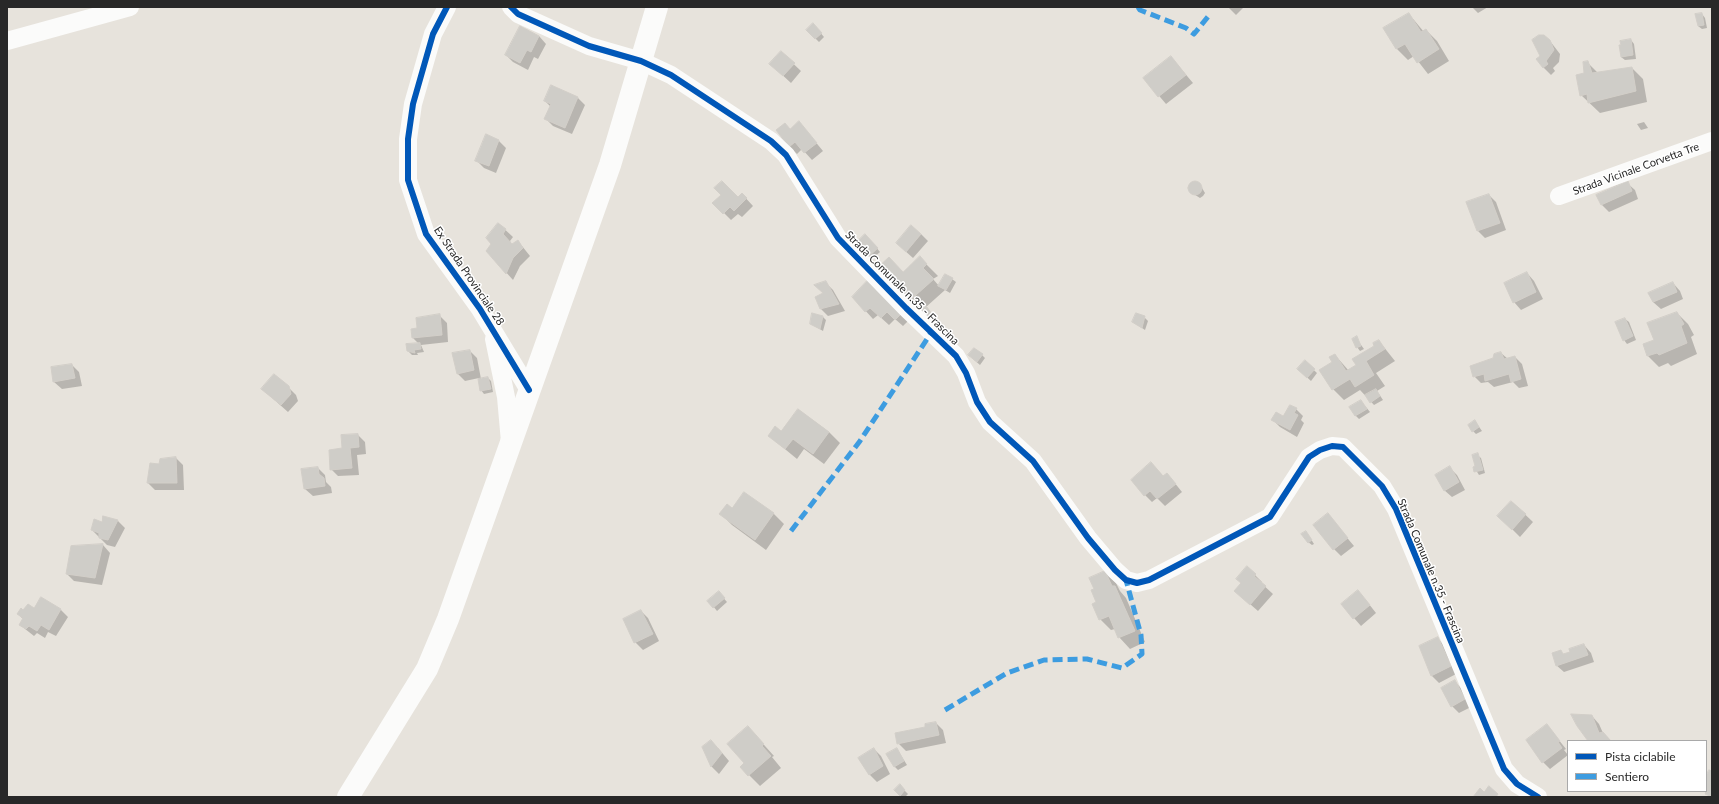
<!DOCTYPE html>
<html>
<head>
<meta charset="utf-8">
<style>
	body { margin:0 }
	#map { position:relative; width:1719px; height:804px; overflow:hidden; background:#e7e3dc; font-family:Lato,sans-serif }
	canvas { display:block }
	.frame { position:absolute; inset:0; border:8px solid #282828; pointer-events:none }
	.legend { position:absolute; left:1567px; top:740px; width:140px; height:52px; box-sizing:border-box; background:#fff; border:1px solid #a9a9a9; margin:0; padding:5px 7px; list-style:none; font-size:12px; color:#282828 }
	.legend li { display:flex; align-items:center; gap:8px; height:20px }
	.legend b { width:20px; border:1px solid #a9a9a9 }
</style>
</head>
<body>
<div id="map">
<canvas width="1719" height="804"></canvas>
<div class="frame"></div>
<ul class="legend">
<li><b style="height:5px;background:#0057b8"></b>Pista ciclabile</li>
<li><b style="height:5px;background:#3d9ce0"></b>Sentiero</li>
</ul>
</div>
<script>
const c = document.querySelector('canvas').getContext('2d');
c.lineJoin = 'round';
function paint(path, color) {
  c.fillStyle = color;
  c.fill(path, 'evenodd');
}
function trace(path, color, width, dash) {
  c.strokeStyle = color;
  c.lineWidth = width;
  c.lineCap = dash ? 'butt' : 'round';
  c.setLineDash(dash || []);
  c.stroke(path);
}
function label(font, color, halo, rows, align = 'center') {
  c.font = font + ' Lato,sans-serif';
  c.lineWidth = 3;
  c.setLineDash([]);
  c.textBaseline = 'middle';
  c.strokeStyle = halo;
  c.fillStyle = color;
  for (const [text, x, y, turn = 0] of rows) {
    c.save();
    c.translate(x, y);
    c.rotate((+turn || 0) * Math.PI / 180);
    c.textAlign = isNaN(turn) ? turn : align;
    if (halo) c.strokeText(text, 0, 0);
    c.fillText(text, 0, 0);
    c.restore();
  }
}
const shadow = new Path2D(`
	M 1228,7 L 1244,7 L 1236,15 Z
	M 1472,7 L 1488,7 L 1478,13 Z
	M 1409,14 L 1424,32 L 1426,30 L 1437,41 L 1449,61 L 1428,74 L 1414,56 L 1408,60 L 1397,49 L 1385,28 Z
	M 1702,14 L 1705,18 L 1707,28 L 1702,29 L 1698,26 Z
	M 813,24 L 824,37 L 819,42 L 807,30 Z
	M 539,36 L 546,44 L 538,59 L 534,57 L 528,70 L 513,62 L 506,55 Z
	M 1631,40 L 1634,44 L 1636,59 L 1625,60 L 1621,57 Z
	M 1550,41 L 1560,54 L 1559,62 L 1553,68 L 1555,71 L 1551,75 L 1543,67 L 1541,56 Z
	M 781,52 L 801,71 L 791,83 L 778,71 Z
	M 1171,57 L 1193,83 L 1166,104 L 1144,78 Z
	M 1588,63 L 1598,73 L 1632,68 L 1643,79 L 1647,102 L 1600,113 L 1581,95 Z
	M 552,86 L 578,98 L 585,105 L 572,134 L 553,126 L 545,118 L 551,107 L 545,101 Z
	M 799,122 L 823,151 L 812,160 L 802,149 L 797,154 L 790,147 L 790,130 Z
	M 1644,122 L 1648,128 L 1641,130 L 1637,124 Z
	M 499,141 L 506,148 L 496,173 L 484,168 L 476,160 Z
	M 1193,183 L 1199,184 L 1202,188 L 1205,193 L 1203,196 L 1200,198 L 1192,193 L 1190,186 Z
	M 1627,183 L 1635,190 L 1638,199 L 1609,212 L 1601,204 Z
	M 742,194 L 753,206 L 742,217 L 738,214 L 731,220 L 714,203 L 738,198 Z
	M 1489,195 L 1496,202 L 1506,230 L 1485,238 L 1478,231 L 1468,203 Z
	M 499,224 L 513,237 L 510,241 L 512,245 L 518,241 L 530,256 L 520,266 L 513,280 L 487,251 L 492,244 Z
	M 921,234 L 928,241 L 913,258 L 904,250 Z
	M 869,239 L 880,252 L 872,259 L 869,256 Z
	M 920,258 L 938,276 L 933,279 L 939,286 L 952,279 L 956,282 L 950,293 L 945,290 L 926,307 L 934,317 L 930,320 L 908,302 L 903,273 Z
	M 1527,273 L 1534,281 L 1543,299 L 1521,310 L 1514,302 Z
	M 825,282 L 833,290 L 845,311 L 828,316 L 821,309 Z
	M 868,282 L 908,321 L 903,326 L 895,319 L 889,325 L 878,315 L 873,319 L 853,297 Z
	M 1673,283 L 1680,291 L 1683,299 L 1661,309 L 1653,302 L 1650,294 Z
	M 1677,313 L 1688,324 L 1694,335 L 1691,337 L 1697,354 L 1671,366 L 1668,363 L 1659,367 L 1648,356 L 1655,341 Z
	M 440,316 L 447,323 L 448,342 L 421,345 L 424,352 L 417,353 L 418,355 L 412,355 L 408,351 L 419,344 L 413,338 L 418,329 Z
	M 823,317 L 826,320 L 823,331 L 811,324 Z
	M 1144,317 L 1148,321 L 1145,330 L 1133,322 Z
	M 1625,319 L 1629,322 L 1636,340 L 1627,344 L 1624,340 Z
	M 1356,338 L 1364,349 L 1360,351 L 1357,347 Z
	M 1379,341 L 1395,361 L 1376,373 L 1385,386 L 1377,391 L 1383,400 L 1374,405 L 1360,390 L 1344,400 L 1333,389 L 1335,355 L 1349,371 L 1357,365 Z
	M 470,351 L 477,358 L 481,379 L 488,378 L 491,381 L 493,392 L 484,394 L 481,390 L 479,378 L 465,381 L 457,373 Z
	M 1501,353 L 1508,359 L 1515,357 L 1522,364 L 1528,386 L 1519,388 L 1513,382 L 1494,387 L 1488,382 L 1481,383 L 1474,376 Z
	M 982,355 L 985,358 L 980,365 L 973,359 Z
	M 1305,362 L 1317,373 L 1311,381 L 1298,369 Z
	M 72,365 L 79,372 L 82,386 L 62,389 L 54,382 Z
	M 288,387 L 296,395 L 298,401 L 288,412 L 262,389 Z
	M 1361,401 L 1370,412 L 1359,419 L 1355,415 Z
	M 1296,409 L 1303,416 L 1301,420 L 1304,423 L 1297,437 L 1280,427 L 1273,420 L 1284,418 Z
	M 799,410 L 829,432 L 840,443 L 824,464 L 804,449 L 797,459 L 769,436 L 782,433 Z
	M 1475,421 L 1482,431 L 1476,434 L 1473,431 Z
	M 358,435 L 365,442 L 366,454 L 357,455 L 359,475 L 338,476 L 331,469 L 344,449 Z
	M 1477,455 L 1481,458 L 1485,473 L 1479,475 L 1474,467 L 1477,466 Z
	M 176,458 L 183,465 L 184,490 L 155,490 L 148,483 L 160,465 Z
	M 1151,463 L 1164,477 L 1174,482 L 1182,492 L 1165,506 L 1157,498 L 1152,502 L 1145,495 Z
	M 318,468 L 325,475 L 326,482 L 331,487 L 332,493 L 313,496 L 305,489 Z
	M 1450,468 L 1457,475 L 1465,490 L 1452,497 L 1444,490 Z
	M 1512,502 L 1533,522 L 1520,537 L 1506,523 Z
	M 733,510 L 773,513 L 784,524 L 766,550 L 732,525 L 721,514 Z
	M 1328,515 L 1354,546 L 1341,556 L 1334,549 Z
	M 104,517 L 118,521 L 125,528 L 115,547 L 107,545 L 92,530 L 102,523 Z
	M 1309,536 L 1314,544 L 1312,545 L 1308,542 Z
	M 103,545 L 110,553 L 102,585 L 74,581 L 67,574 L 72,547 Z
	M 1105,572 L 1116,583 L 1120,591 L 1126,598 L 1145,642 L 1130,649 L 1119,637 L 1115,629 L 1111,630 L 1100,619 L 1095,589 Z
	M 1255,575 L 1262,582 L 1261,583 L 1273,594 L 1258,611 L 1235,591 Z
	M 719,593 L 727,602 L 717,611 L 709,601 Z
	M 41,598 L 61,610 L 68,617 L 56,636 L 48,632 L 45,638 L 37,633 L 34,636 L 20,625 L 23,619 L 18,614 L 35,609 Z
	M 1365,599 L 1376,613 L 1361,626 L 1354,618 Z
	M 641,611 L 648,618 L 659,641 L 643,650 L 635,642 Z
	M 1437,638 L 1445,646 L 1458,673 L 1439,683 L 1431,675 Z
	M 1584,645 L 1591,653 L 1594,662 L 1564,672 L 1556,665 L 1560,651 L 1564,655 Z
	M 1455,682 L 1462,689 L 1471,707 L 1459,713 L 1452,706 Z
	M 1592,716 L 1599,724 L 1603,733 L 1611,741 L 1590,741 Z
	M 936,723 L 943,730 L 946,743 L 906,751 L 898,743 Z
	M 1547,725 L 1566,749 L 1564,750 L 1568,755 L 1550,769 L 1543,762 Z
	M 748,727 L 774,756 L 772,757 L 781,768 L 760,786 L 741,767 L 745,763 Z
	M 703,747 L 718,748 L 729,761 L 719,774 L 712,767 Z
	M 874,749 L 881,756 L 890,774 L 877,782 L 870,775 L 859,759 Z
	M 897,749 L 907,765 L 898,770 L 894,766 Z
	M 1712,772 L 1712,797 L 1710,797 L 1704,791 L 1706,791 L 1706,778 Z
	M 900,786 L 908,794 L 905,797 L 902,797 L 895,790 Z`);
const building = new Path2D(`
	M 1409,13 L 1421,32 L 1426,29 L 1439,49 L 1417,63 L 1405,44 L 1396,49 L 1383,28 Z
	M 1702,13 L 1704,25 L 1698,26 L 1695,14 Z
	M 813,23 L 822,33 L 815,39 L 806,30 Z
	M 520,26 L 539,36 L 531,52 L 527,50 L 520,63 L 505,55 Z
	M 1539,35 L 1544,35 L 1550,40 L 1554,50 L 1546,61 L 1548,64 L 1543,68 L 1536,59 L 1540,56 L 1532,40 Z
	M 1631,39 L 1633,55 L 1621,57 L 1619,45 L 1621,45 L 1620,41 Z
	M 781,51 L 795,63 L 783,76 L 769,64 Z
	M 1171,56 L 1186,75 L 1158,97 L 1143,78 Z
	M 1588,61 L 1592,73 L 1632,67 L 1636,91 L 1588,103 L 1587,94 L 1580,96 L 1576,75 L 1584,73 L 1583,62 Z
	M 551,85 L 578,97 L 565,128 L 544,119 L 551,104 L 544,101 Z
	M 799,121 L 817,143 L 804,153 L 795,142 L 789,147 L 776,130 L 785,123 L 790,129 Z
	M 486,134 L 499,140 L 489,166 L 475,161 Z
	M 722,181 L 738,197 L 742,193 L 747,198 L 734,211 L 730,207 L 723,214 L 712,203 L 721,195 L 714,188 Z
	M 1628,181 L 1632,191 L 1601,205 L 1596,195 Z
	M1188 188a7 7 0 1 1 14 0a7 7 0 1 1-14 0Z
	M 1489,194 L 1500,223 L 1477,231 L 1466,202 Z
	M 498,223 L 506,229 L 503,234 L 512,244 L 518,240 L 523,248 L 513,258 L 506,274 L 486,251 L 491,244 L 486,238 Z
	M 911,225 L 921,234 L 906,252 L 896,243 Z
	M 865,234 L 878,248 L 868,257 L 856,243 Z
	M 920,256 L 927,264 L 923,268 L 934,279 L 907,303 L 876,269 L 889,257 L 903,272 Z
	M 1527,272 L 1536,292 L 1513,303 L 1504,283 Z
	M 945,274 L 953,278 L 946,290 L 938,286 Z
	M 868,280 L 902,313 L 895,320 L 887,312 L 881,318 L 870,308 L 865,312 L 852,297 Z
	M 826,281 L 839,304 L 820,309 L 815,297 L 823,293 L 814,285 Z
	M 1673,282 L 1677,292 L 1653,302 L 1648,293 Z
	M 924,303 L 932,314 L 926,318 L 919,309 Z
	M 1677,312 L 1684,324 L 1681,326 L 1687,343 L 1659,355 L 1657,353 L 1647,356 L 1643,344 L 1654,340 L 1647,323 Z
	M 812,313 L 823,316 L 820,329 L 810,324 Z
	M 1136,313 L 1145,316 L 1142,328 L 1132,322 Z
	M 440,314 L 442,335 L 412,338 L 411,329 L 417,328 L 416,318 Z
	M 1625,318 L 1633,336 L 1623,341 L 1615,322 Z
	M 1357,336 L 1361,346 L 1356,348 L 1352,339 Z
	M 1379,340 L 1385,349 L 1366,361 L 1374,375 L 1355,387 L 1350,379 L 1332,390 L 1319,370 L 1332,362 L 1329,357 L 1335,354 L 1346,371 L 1356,365 L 1352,359 L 1374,346 L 1373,343 Z
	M 420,343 L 421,349 L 414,350 L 415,353 L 407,351 L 406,344 Z
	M 974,348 L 983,354 L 977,362 L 968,355 Z
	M 470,350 L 474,370 L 457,374 L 452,353 Z
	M 1501,352 L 1504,359 L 1515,356 L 1521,379 L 1511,382 L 1509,374 L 1485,381 L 1484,374 L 1473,377 L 1470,366 L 1493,358 L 1494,354 Z
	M 1305,360 L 1315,369 L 1307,378 L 1297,369 Z
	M 72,364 L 75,378 L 53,382 L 51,367 Z
	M 274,374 L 289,386 L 291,394 L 281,405 L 261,389 Z
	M 488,377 L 491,389 L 480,391 L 478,379 Z
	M 1376,389 L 1380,396 L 1370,403 L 1365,395 Z
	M 1361,400 L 1367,409 L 1355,416 L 1349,407 Z
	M 1290,405 L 1297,408 L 1294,413 L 1298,415 L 1290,430 L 1271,420 L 1276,412 L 1283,416 Z
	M 798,409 L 829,432 L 813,454 L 793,439 L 785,449 L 768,436 L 775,426 L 781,431 Z
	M 1475,420 L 1479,427 L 1472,432 L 1468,425 Z
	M 358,434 L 359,447 L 350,448 L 352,468 L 330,470 L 329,450 L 342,448 L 341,435 Z
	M 1478,453 L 1483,470 L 1474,472 L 1473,467 L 1475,466 L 1472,455 Z
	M 176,457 L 177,483 L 147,483 L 150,463 L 159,464 L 160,459 Z
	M 1151,462 L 1163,476 L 1167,473 L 1176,484 L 1157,499 L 1150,491 L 1144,496 L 1131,480 Z
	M 1450,466 L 1459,482 L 1444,491 L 1435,475 Z
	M 318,467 L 319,474 L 324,478 L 325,486 L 304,489 L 301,469 Z
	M 744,492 L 774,513 L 755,540 L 719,514 L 727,504 L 732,508 Z
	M 1511,501 L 1526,514 L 1512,530 L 1497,516 Z
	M 1328,513 L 1348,538 L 1333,550 L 1313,525 Z
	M 103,516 L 118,520 L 108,540 L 99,538 L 99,533 L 91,530 L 94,519 L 102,522 Z
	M 1306,531 L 1312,540 L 1308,543 L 1301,534 Z
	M 103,544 L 95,578 L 66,574 L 71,546 Z
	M 1247,566 L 1256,574 L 1254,576 L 1266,586 L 1250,605 L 1234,591 L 1241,583 L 1236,579 Z
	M 1105,571 L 1112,586 L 1115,586 L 1135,631 L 1118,638 L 1109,616 L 1099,620 L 1092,604 L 1096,602 L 1091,590 L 1094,589 L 1089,578 Z
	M 1358,590 L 1370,605 L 1353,619 L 1341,604 Z
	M 719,591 L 725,598 L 713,608 L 707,601 Z
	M 41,597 L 61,609 L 49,630 L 41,625 L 37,631 L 29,626 L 26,629 L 19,625 L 23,618 L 17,614 L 21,608 L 23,610 L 28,604 L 34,608 Z
	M 641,610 L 653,634 L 634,643 L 623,619 Z
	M 1438,637 L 1451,666 L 1431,676 L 1419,646 Z
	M 1584,644 L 1588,655 L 1556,666 L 1552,653 L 1561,650 L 1563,654 L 1570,652 L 1569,649 Z
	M 1455,680 L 1465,699 L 1451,707 L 1441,688 Z
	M 1571,714 L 1592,715 L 1599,733 L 1603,732 L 1611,741 L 1588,741 L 1577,726 Z
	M 936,722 L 939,735 L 897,744 L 895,733 L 925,727 L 925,724 Z
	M 1547,724 L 1560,741 L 1558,742 L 1562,748 L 1542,763 L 1526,740 Z
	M 748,726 L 764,744 L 762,746 L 771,756 L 748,776 L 740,767 L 744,763 L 727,744 Z
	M 711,740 L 722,753 L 711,767 L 702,747 Z
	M 874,748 L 883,766 L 869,775 L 858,758 Z
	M 897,748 L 904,761 L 894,767 L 886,754 Z
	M 1709,770 L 1712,771 L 1712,797 L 1705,794 L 1707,791 L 1706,776 Z
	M 900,784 L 905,790 L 900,796 L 894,790 Z
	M 1489,786 L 1498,794 L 1496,797 L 1473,797 L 1480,788 L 1484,792 Z`);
const street = new Path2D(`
	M 447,7 L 433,34 L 413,104 L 408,139 L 408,180 L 426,234 L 480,309 L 529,390
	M 511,7 L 518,14 L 589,46 L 641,61 L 671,75 L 771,141 L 786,155 L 838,238 L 906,308 L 956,356 L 966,373 L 977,402 L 990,422 L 1033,461 L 1088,538 L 1115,570 L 1126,580 L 1137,583 L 1149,580 L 1270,517 L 1309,457 L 1320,450 L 1332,446 L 1343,447 L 1382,486 L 1396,509 L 1504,769 L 1517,784 L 1538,797
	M 7,41 L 130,7
	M 1559,196 L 1712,141
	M 494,339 L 506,397 L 510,442`);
const secondary = new Path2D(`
	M 348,797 L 427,669 L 448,619 L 610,165 L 657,7`);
const quiet = new Path2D(`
	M 1138,7 L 1140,10 L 1186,28 L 1194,34 L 1211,13
	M 791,531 L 860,441 L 931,333
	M 945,710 L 1007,673 L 1044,660 L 1087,659 L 1122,668 L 1142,654 L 1141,635 L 1126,580`);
const cycleway = new Path2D(`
	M 447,7 L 433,34 L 413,104 L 408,139 L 408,180 L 426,234 L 480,309 L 529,390
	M 511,7 L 518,14 L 589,46 L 641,61 L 671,75 L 771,141 L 786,155 L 838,238 L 906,308 L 956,356 L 966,373 L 977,402 L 990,422 L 1033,461 L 1088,538 L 1115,570 L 1126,580 L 1137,583 L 1149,580 L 1270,517 L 1309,457 L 1320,450 L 1332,446 L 1343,447 L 1382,486 L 1396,509 L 1504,769 L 1517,784 L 1538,797`);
const streetNames = [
	["Strada Vicinale Corvetta Tre",1636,169,-20],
	["Ex Strada Provinciale 28",469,276,56],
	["Strada Comunale n.35 - Frascina",902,288,45],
	["Strada Comunale n.35 - Frascina",1431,571,67]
];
paint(shadow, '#0003');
paint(building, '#cfcdc8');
trace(building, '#d2cec8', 1);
trace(street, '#fbfbfa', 18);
trace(secondary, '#fbfbfa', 22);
trace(quiet, '#3d9ce0', 5, [10, 5]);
trace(cycleway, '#0057b8', 6);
label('11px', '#282828', '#fff', streetNames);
</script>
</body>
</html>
